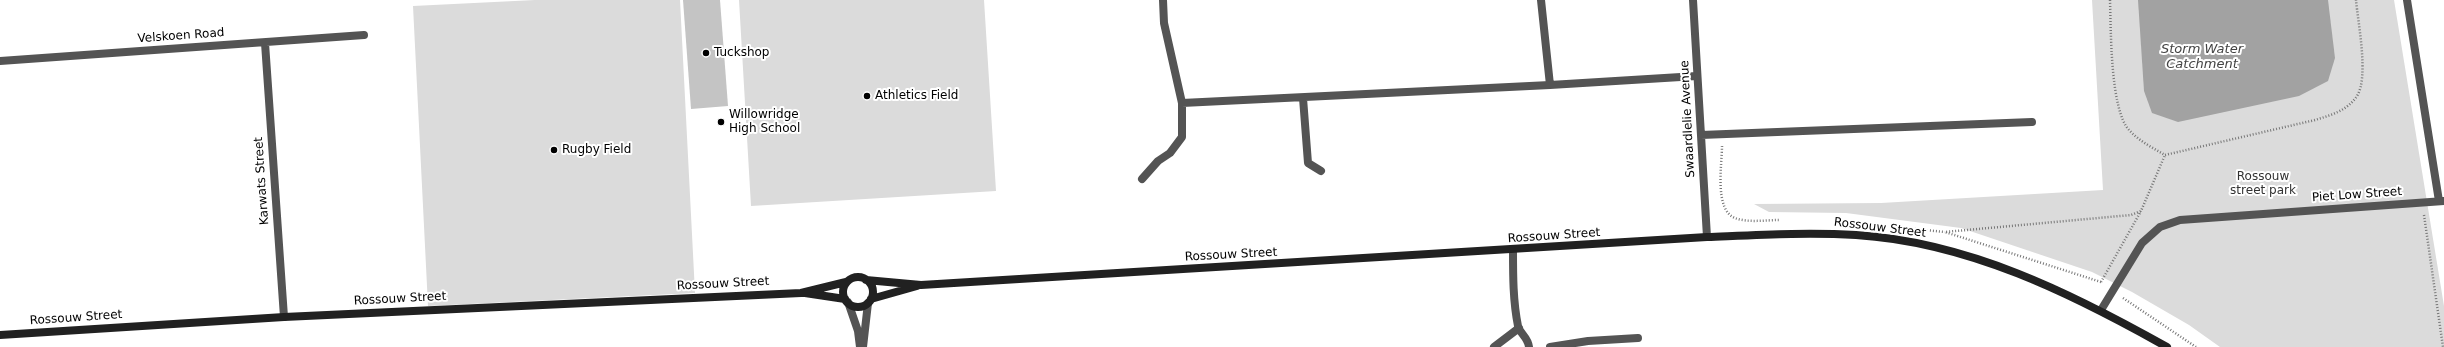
<!DOCTYPE html>
<html>
<head>
<meta charset="utf-8">
<style>
	body { margin:0 }
	canvas { display:block; background:#fff }
</style>
</head>
<body>
<canvas width="2444" height="347"></canvas>
<script>
const c = document.querySelector('canvas').getContext('2d');
c.lineJoin = 'round';
function paint(path, color) {
  c.fillStyle = color;
  c.fill(path, 'evenodd');
}
function trace(path, color, width, dash) {
  c.strokeStyle = color;
  c.lineWidth = width;
  c.lineCap = dash ? 'butt' : 'round';
  c.setLineDash(dash || []);
  c.stroke(path);
}
function label(font, color, halo, rows, align = 'center') {
  c.font = font + ' "DejaVu Sans",sans-serif';
  c.lineWidth = 4;
  c.setLineDash([]);
  c.textBaseline = 'middle';
  c.strokeStyle = halo;
  c.fillStyle = color;
  for (const [text, x, y, turn = 0] of rows) {
    c.save();
    c.translate(x, y);
    c.rotate((+turn || 0) * Math.PI / 180);
    c.textAlign = isNaN(turn) ? turn : align;
    if (halo) c.strokeText(text, 0, 0);
    c.fillText(text, 0, 0);
    c.restore();
  }
}
const green = new Path2D(`
	M 535,0 L 680,0 L 695,293 L 428,306 L 413,6 Z
	M 739,0 L 984,0 L 996,191 L 751,206 Z
	M 2092,0 L 2394,0 L 2444,306 L 2444,347 L 2220,347 L 2189,325 L 2132,292 L 2092,272 L 1961,228 L 1846,213 L 1769,212 L 1754,204 L 1881,203 L 2103,190 Z`);
const water = new Path2D(`
	M 2138,0 L 2328,0 L 2335,58 L 2328,81 L 2299,96 L 2178,122 L 2152,113 L 2144,91 Z`);
const building = new Path2D(`
	M 683,0 L 720,0 L 728,106 L 691,109 Z`);
const path = new Path2D(`
	M 2110,0 C 2111,29 2110,109 2129,130 C 2139,141 2153,148 2165,155 L 2315,120 C 2331,115 2347,111 2357,96 C 2369,77 2358,23 2356,0
	M 1722,146 C 1722,164 1714,210 1735,218 C 1748,223 1766,220 1779,220
	M 2424,215 L 2443,347
	M 1915,229 L 1945,232
	M 2101,282 L 1945,232 L 2131,215 L 2141,211 L 2165,155
	M 2101,282 L 2141,211
	M 2123,298 L 2196,347`);
const minor = new Path2D(`
	M 1541,0 L 1550,85
	M 1693,0 L 1707,237
	M 2407,0 L 2439,201
	M 265,43 L 284,317
	M 0,61 L 364,35
	M 1303,98 L 1308,163 L 1321,171
	M 1182,103 L 1550,85 L 1697,76
	M 1701,135 L 2032,122
	M 1142,179 L 1158,161 L 1170,153 L 1182,137 L 1182,103 L 1164,23 L 1163,0
	M 1513,250 C 1513,276 1513,301 1518,326 C 1520,334 1528,337 1529,347
	M 2101,310 L 2142,243 L 2160,227 L 2180,220 L 2444,201
	M 1494,347 L 1519,328
	M 1550,347 L 1588,341 L 1638,338`);
const tertiary = new Path2D(`
	M 848,302 L 858,331 L 860,347
	M 863,347 L 868,303`);
const secondary = new Path2D(`
	M843 292a15 15 0 1 1 30 0a15 15 0 1 1-30 0Z
	M 866,280 L 921,285 L 1707,237 C 1756,235 1806,232 1856,235 C 1968,242 2071,293 2167,347
	M 805,293 L 845,299
	M 871,299 L 917,286
	M 0,335 L 284,317 L 801,293 L 846,282`);
const markers = [
	[706,53,4,"#000"],
	[867,96,4,"#000"],
	[721,122,4,"#000"],
	[554,150,4,"#000"]
];
const streetNames = [
	["Velskoen Road",181,36,-4],
	["Swaardlelie Avenue",1688,119,-93],
	["Karwats Street",262,181,-94],
	["Piet Low Street",2357,195,-4],
	["Rossouw Street",1880,228,7],
	["Rossouw Street",1554,236,-4],
	["Rossouw Street",1231,255,-3],
	["Rossouw Street",723,284,-3],
	["Rossouw Street",400,299,-3],
	["Rossouw Street",76,318,-4]
];
const poiNames = [
	["Tuckshop",714,53],
	["Athletics Field",875,96],
	["Willowridge",729,115],
	["High School",729,129],
	["Rugby Field",562,150]
];
const parkNames = [
	["Rossouw",2263,177],
	["street park",2263,191]
];
const waterNames = [
	["Storm Water",2202,50],
	["Catchment",2202,65]
];
paint(green, '#dbdbdb');
paint(water, '#a2a2a2');
paint(building, '#c4c4c4');
trace(path, '#767676', 2.5, [1, 2]);
trace(minor, '#545454', 8);
trace(tertiary, '#545454', 8);
trace(secondary, '#212121', 8);
for (const [x, y, r, color] of markers) {
  const dot = new Path2D();
  dot.arc(x, y, r, 0, 2 * Math.PI);
  c.fillStyle = color;
  c.fill(dot);
  trace(dot, '#fff', 1.5);
}
label('12px', '#000', '#fff', streetNames);
label('12px', '#000', '#fff', poiNames, 'left');
label('12px', '#323232', '#fff', parkNames);
label('italic 13px', '#434343', '#fff', waterNames);
</script>
</body>
</html>
